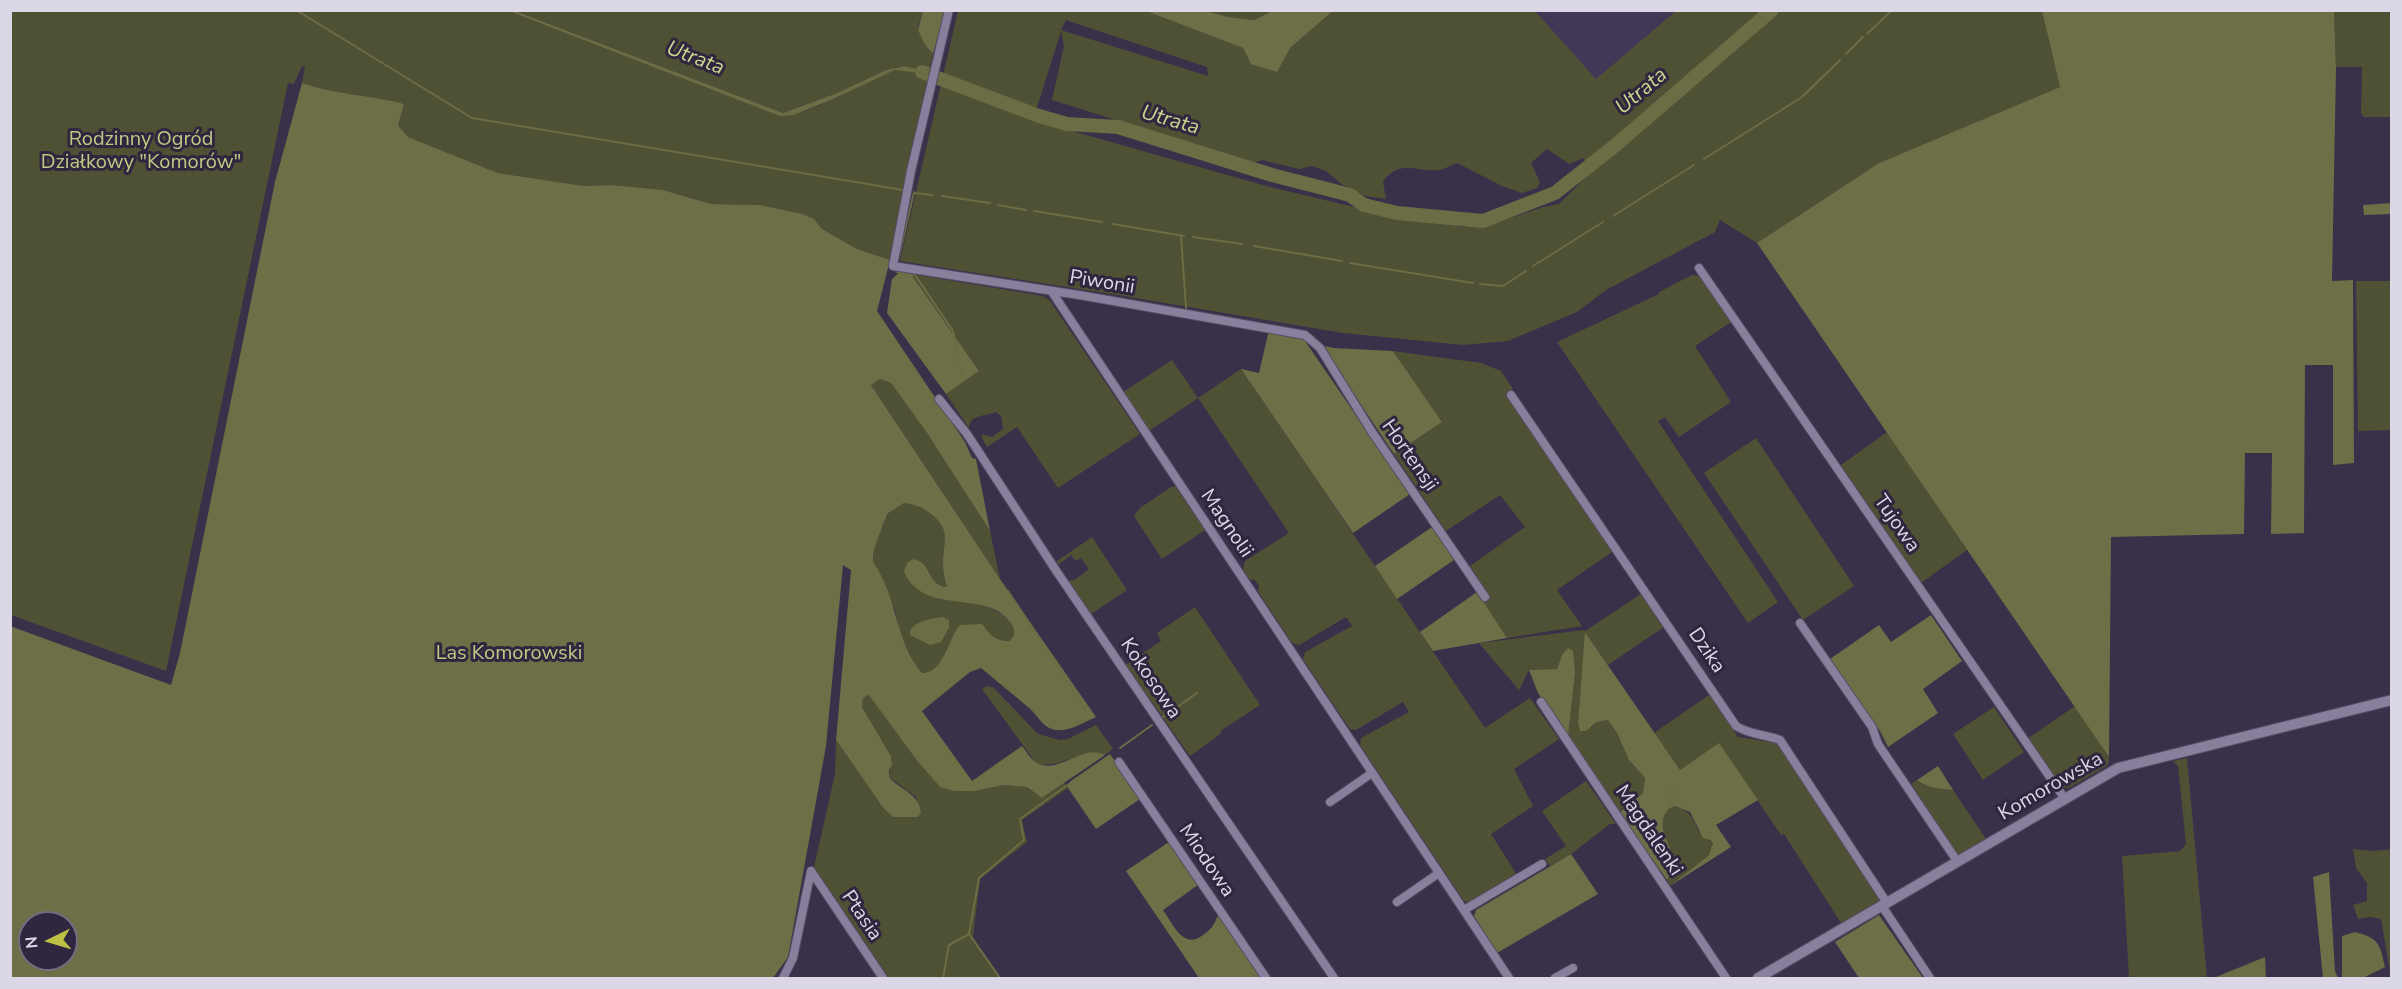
<!DOCTYPE html>
<html>
<head>
<meta charset="utf-8">
<style>
	body { margin:0 }
	#map { position:relative; width:2402px; height:989px; overflow:hidden; background:#39304a; font-family:"Nunito Sans",sans-serif }
	canvas { display:block }
	.frame { position:absolute; inset:0; border:12px solid #dcd7e7; pointer-events:none }
	.north { position:absolute; left:18px; top:911px; width:60px; height:60px; box-sizing:border-box; background:#2f263f; border:2px solid #746d82; border-radius:50%; rotate:265deg; font-size:16px; font-weight:700; line-height:24px; text-align:center; color:#dcd7e7 }
	.north::after { content:''; display:block; margin:auto; width:21px; height:27px; background:#bcc044; clip-path:polygon(50% 0,100% 100%,50% 72%,0 100%) }
</style>
</head>
<body>
<div id="map">
<canvas width="2402" height="989"></canvas>
<div class="frame"></div>
<div class="north">N</div>
</div>
<script>
const c = document.querySelector('canvas').getContext('2d');
c.lineJoin = 'round';
function paint(path, color) {
  c.fillStyle = color;
  c.fill(path, 'evenodd');
}
function trace(path, color, width, dash) {
  c.strokeStyle = color;
  c.lineWidth = width;
  c.lineCap = dash ? 'butt' : 'round';
  c.setLineDash(dash || []);
  c.stroke(path);
}
function label(font, color, halo, rows, align = 'center') {
  c.font = font + ' "Nunito Sans",sans-serif';
  c.lineWidth = 6;
  c.setLineDash([]);
  c.textBaseline = 'middle';
  c.strokeStyle = halo;
  c.fillStyle = color;
  for (const [text, x, y, turn = 0] of rows) {
    c.save();
    c.translate(x, y);
    c.rotate((+turn || 0) * Math.PI / 180);
    c.textAlign = isNaN(turn) ? turn : align;
    if (halo) c.strokeText(text, 0, 0);
    c.fillText(text, 0, 0);
    c.restore();
  }
}
const built = new Path2D(`
	M 1488,11 L 1762,11 L 1604,140 Z`);
const green = new Path2D(`
	M 10,11 L 509,11 L 764,108 C 795,133 865,76 897,70 C 907,68 919,73 929,75 L 890,260 L 857,249 L 822,229 L 814,219 L 803,214 L 760,205 L 711,204 L 663,190 L 612,185 L 584,186 L 498,173 L 408,137 L 398,125 L 404,106 L 401,103 C 368,95 334,94 302,83 L 305,67 L 302,66 L 294,84 L 288,83 L 166,671 L 11,615 Z
	M 515,11 L 923,11 L 918,27 L 925,45 L 933,54 L 929,72 L 905,66 L 886,70 L 837,93 L 783,113 Z
	M 958,11 L 1146,11 L 1243,48 L 1251,64 L 1290,48 L 1333,11 L 1535,11 L 1596,79 L 1676,11 L 2042,11 L 2060,87 L 1879,163 L 1757,243 L 1720,220 L 1715,232 L 1606,290 L 1577,312 L 1508,341 L 1463,345 L 1343,333 L 1112,294 L 900,261 ZM 1066,20 L 1207,67 L 1208,76 L 1061,30 ZM 1061,31 L 1064,46 L 1052,100 L 1253,163 L 1262,160 L 1299,169 L 1312,166 L 1326,171 L 1343,185 L 1366,196 L 1386,199 L 1383,182 C 1399,158 1418,173 1439,170 C 1445,169 1452,165 1457,163 L 1502,186 L 1522,193 L 1537,188 L 1540,182 L 1531,163 L 1547,149 L 1569,164 L 1583,158 L 1592,171 L 1559,204 L 1543,207 L 1496,223 L 1463,227 L 1449,223 L 1350,206 L 1270,187 L 1033,120 Z
	M 1207,11 L 1272,11 L 1254,20 L 1228,17 Z
	M 2334,11 L 2391,11 L 2391,117 L 2364,117 L 2361,113 L 2362,67 L 2336,67 Z
	M 911,274 L 1043,296 L 1050,301 L 1140,434 L 1058,488 L 1017,427 L 987,447 L 982,438 L 982,434 L 992,437 L 1003,429 L 1001,416 L 996,412 C 984,417 970,414 969,428 L 946,394 L 979,371 Z
	M 1692,275 L 1699,276 L 1731,322 L 1695,346 L 1731,402 L 1679,437 L 1665,417 L 1658,421 L 1778,602 L 1748,623 L 1557,342 L 1659,294 L 1659,292 Z
	M 2356,281 L 2391,281 L 2391,430 L 2358,431 Z
	M 1393,351 L 1481,363 L 1501,371 L 1513,389 L 1507,393 L 1612,552 L 1557,590 L 1582,626 L 1507,638 L 1483,602 L 1490,596 L 1470,566 L 1525,527 L 1500,495 L 1446,531 L 1394,454 L 1442,422 Z
	M 1172,360 L 1198,398 L 1241,369 L 1485,728 L 1530,698 L 1559,739 L 1514,769 L 1533,806 L 1491,834 L 1517,875 L 1471,903 L 1464,901 L 1360,745 L 1361,738 L 1409,712 L 1403,702 L 1356,730 L 1350,729 L 1303,659 L 1305,652 L 1352,626 L 1346,617 L 1299,645 L 1292,643 L 1258,591 L 1259,586 L 1255,580 L 1250,580 L 1243,570 L 1245,561 L 1289,533 L 1198,398 L 1149,431 L 1123,392 Z
	M 880,379 L 891,383 L 927,433 L 990,531 L 1000,579 L 871,385 Z
	M 1887,432 L 1967,550 L 1921,583 L 1841,465 Z
	M 1756,438 L 1854,586 L 1803,620 L 1704,473 Z
	M 1175,486 L 1205,530 L 1162,559 L 1134,516 L 1140,508 L 1171,487 Z
	M 904,503 C 914,504 922,507 931,513 C 949,528 945,538 943,560 C 943,569 945,578 947,588 C 934,587 932,579 927,567 L 938,599 C 962,601 998,603 1012,625 C 1016,631 1014,637 1009,641 C 996,641 990,634 982,625 L 960,625 C 947,639 945,672 922,673 L 914,663 L 899,632 L 895,610 L 873,562 L 876,538 L 883,527 L 887,514 Z
	M 1092,537 L 1127,590 L 1091,614 L 1069,581 L 1076,579 L 1089,569 L 1081,558 L 1076,561 L 1071,555 L 1058,565 L 1057,561 Z
	M 1641,594 L 1664,627 L 1608,665 L 1586,633 L 1579,709 L 1591,728 L 1597,722 L 1608,720 L 1617,733 L 1629,760 L 1645,778 L 1643,793 L 1621,810 L 1621,815 L 1568,737 L 1575,673 L 1562,655 L 1557,669 L 1529,670 L 1519,690 L 1479,643 L 1584,630 L 1585,631 Z
	M 1195,607 L 1260,705 L 1222,730 L 1219,735 L 1190,756 L 1126,665 L 1161,641 L 1157,633 Z
	M 987,686 L 993,687 L 1038,734 L 1060,740 L 1068,739 L 1096,725 L 1113,749 L 1105,755 C 1086,745 1061,771 1036,763 L 982,689 Z
	M 870,695 L 918,762 L 940,787 L 955,791 L 975,791 L 1004,785 L 1027,787 L 1042,798 L 1064,783 L 1068,788 L 1022,820 L 1027,842 L 980,879 L 973,937 L 1001,978 L 889,978 L 814,867 L 835,774 L 836,740 L 884,809 L 893,817 L 917,817 L 921,814 L 916,797 L 889,777 L 891,756 L 862,707 L 863,698 Z
	M 1709,695 L 1738,737 L 1776,743 L 1795,768 L 1880,900 L 1841,923 L 1784,834 L 1781,835 L 1719,744 L 1680,770 L 1654,733 Z
	M 2075,706 L 2109,757 L 2108,765 L 2069,788 L 2061,787 L 2027,739 Z
	M 1994,707 L 2024,752 L 1983,780 L 1953,734 Z
	M 2187,758 L 2207,978 L 2129,978 L 2122,856 L 2180,851 L 2186,844 L 2178,766 L 2173,761 Z
	M 1917,780 C 1927,788 1941,789 1953,790 L 1986,839 L 1959,856 L 1911,784 Z
	M 1586,781 L 1616,824 L 1610,824 L 1571,854 L 1550,866 L 1545,859 L 1566,846 L 1542,811 Z
	M 1674,806 C 1690,810 1692,817 1698,830 C 1701,835 1709,839 1713,844 L 1709,855 L 1670,886 L 1667,880 C 1684,853 1651,833 1668,808 Z
	M 2353,849 L 2375,851 L 2391,849 L 2391,978 L 2381,919 L 2370,917 L 2358,919 L 2353,905 L 2367,901 L 2367,883 L 2356,868 Z`);
const forest = new Path2D(`
	M 923,11 L 945,11 L 933,54 L 925,45 L 918,30 Z
	M 1146,11 L 1207,11 L 1228,17 L 1254,20 L 1272,11 L 1333,11 L 1290,48 L 1277,72 L 1251,64 L 1243,48 Z
	M 2042,11 L 2334,11 L 2336,67 L 2332,281 L 2353,280 L 2354,463 L 2333,465 L 2333,365 L 2305,365 L 2304,533 L 2271,534 L 2272,453 L 2245,453 L 2244,534 L 2111,537 L 2109,757 L 1757,243 L 1879,163 L 2060,87 Z
	M 302,83 C 334,94 368,95 401,103 L 404,105 L 398,125 L 408,137 L 498,173 L 584,186 L 612,185 L 663,190 L 711,204 L 760,205 L 803,214 L 814,219 L 822,229 L 857,249 L 890,260 L 877,311 L 965,442 L 972,458 L 976,459 L 990,531 L 927,433 L 891,383 L 880,379 L 871,385 L 1000,579 L 1096,717 C 1084,722 1070,732 1056,730 C 1042,728 1038,715 1028,707 C 1012,694 997,681 981,668 L 970,672 L 922,711 L 972,781 L 1022,746 C 1026,751 1031,760 1037,763 C 1059,775 1083,743 1105,755 L 1042,798 L 1027,787 L 1004,785 L 975,791 L 954,791 L 940,787 L 918,762 L 869,695 L 863,698 L 862,707 L 891,756 L 892,765 L 889,770 L 889,777 C 901,791 920,793 921,814 L 917,817 L 893,817 L 884,809 L 836,740 L 851,570 L 843,565 L 826,746 L 788,957 L 773,978 L 11,978 L 10,626 L 171,685 L 180,653 L 275,182 ZM 904,503 C 914,504 922,507 930,513 C 952,530 943,541 943,564 C 943,572 945,580 947,587 C 928,587 932,563 914,559 L 908,562 L 904,571 C 907,582 919,592 930,596 C 956,606 995,597 1012,625 C 1016,632 1014,637 1009,641 C 995,641 990,634 982,624 L 960,625 C 947,639 945,672 922,673 C 894,640 898,597 873,562 C 873,543 882,531 887,514 ZM 30,923 L 66,923 L 66,959 L 30,959 Z
	M 2391,203 L 2391,214 L 2364,215 L 2363,205 Z
	M 901,271 L 911,274 L 979,371 L 946,394 L 887,313 L 892,279 Z
	M 1269,330 L 1296,335 L 1305,341 L 1410,494 L 1353,533 L 1241,369 L 1259,373 Z
	M 1321,345 L 1333,348 L 1393,351 L 1442,422 L 1394,454 Z
	M 1432,527 L 1454,560 L 1397,599 L 1375,566 Z
	M 1477,592 L 1507,638 L 1433,651 L 1420,632 Z
	M 1931,615 L 1962,661 L 1923,689 L 1938,713 L 1888,747 L 1880,731 L 1830,659 L 1879,625 L 1891,642 Z
	M 1585,632 L 1680,770 L 1719,743 L 1758,800 L 1716,825 L 1731,847 L 1670,886 L 1709,855 L 1713,843 L 1710,840 L 1703,838 L 1690,812 L 1675,806 L 1668,809 C 1650,834 1686,850 1667,880 L 1621,815 L 1621,811 L 1643,793 L 1645,778 L 1629,760 L 1617,733 L 1608,720 L 1597,722 L 1586,731 L 1580,731 L 1578,723 Z
	M 1568,648 L 1573,651 L 1575,673 L 1568,737 L 1538,693 L 1529,670 L 1557,669 L 1562,655 Z
	M 1110,754 L 1140,799 L 1096,829 L 1066,785 Z
	M 1938,766 L 1953,790 C 1941,789 1927,788 1917,780 Z
	M 1169,842 L 1198,885 L 1163,910 C 1172,922 1182,948 1200,937 C 1210,931 1214,926 1218,915 L 1261,978 L 1199,978 L 1126,871 Z
	M 1571,854 L 1598,894 L 1497,953 L 1474,916 L 1476,910 Z
	M 2329,872 L 2335,971 L 2338,978 L 2323,978 L 2313,877 Z
	M 1879,915 L 1923,978 L 1859,978 L 1835,942 Z`);
const water = new Path2D(`
	M 509,11 L 515,11 L 783,113 L 837,93 L 886,70 L 905,66 L 929,72 L 929,74 L 895,70 L 829,101 L 793,115 L 780,116 Z
	M 943,617 L 949,620 L 949,628 L 941,642 L 930,645 L 910,635 L 910,630 C 917,621 931,618 943,617 Z
	M 1674,788 L 1683,801 L 1682,804 L 1671,804 L 1665,799 L 1668,790 Z
	M 2355,932 C 2379,938 2380,944 2385,967 L 2363,978 L 2342,978 L 2342,936 Z
	M 2265,957 L 2266,978 L 2216,978 L 2216,977 Z`);
const stream = new Path2D(`
	M 296,10 L 472,118 L 903,190
	M 1867,34 L 1890,12
	M 1846,54 L 1863,37
	M 1704,159 L 1802,97 L 1840,60
	M 915,193 L 932,195
	M 942,196 L 990,203
	M 998,205 L 1026,210
	M 1034,211 L 1102,222
	M 1613,216 L 1694,165
	M 1113,224 L 1184,236
	M 1181,235 L 1186,308
	M 1193,237 L 1242,244
	M 1254,246 L 1342,261
	M 899,257 L 914,192
	M 1350,263 L 1473,283
	M 1533,266 L 1603,222
	M 897,272 L 915,275 L 953,331 L 963,381
	M 1480,284 L 1503,286 L 1526,271
	M 1008,591 L 1085,708
	M 1163,717 L 1197,693
	M 1120,748 L 1152,725
	M 1071,782 L 1106,758
	M 943,978 L 949,945 L 969,934
	M 1000,978 L 969,934 L 979,878 L 1024,840 L 1020,819 L 1066,786`);
const river = new Path2D(`
	M 922,72 L 1039,116 L 1067,124 L 1118,127 L 1272,175 L 1350,195 L 1364,205 L 1397,213 L 1483,221 L 1555,193 L 1617,144 L 1772,10`);
const minor = new Path2D(`
	M 949,10 L 911,171 L 893,266 L 1085,296 L 1305,335 L 1320,348 L 1372,432 L 1485,597
	M 1699,268 L 2065,799
	M 1052,292 L 1509,978
	M 1511,395 L 1736,726 C 1750,735 1764,734 1780,740 L 1887,903
	M 939,399 L 967,434 L 1057,572 L 1334,978
	M 1800,623 L 1872,727 L 1878,744 L 1957,861
	M 1541,702 L 1726,978
	M 1119,762 L 1266,978
	M 1330,802 L 1372,773
	M 811,871 L 883,978
	M 1397,902 L 1439,873
	M 1882,906 L 1930,978
	M 1464,910 L 1542,864
	M 783,978 L 793,958 L 811,871
	M 1555,978 L 1573,968`);
const tertiary = new Path2D(`
	M 1758,978 L 2118,768 L 2392,700`);
const parkNames = [
	["Rodzinny Ogród",141,140],
	["Działkowy \"Komorów\"",141,163],
	["Las Komorowski",509,654]
];
const streetNames = [
	["Piwonii",1102,283,9],
	["Hortensji",1409,456,55],
	["Magnolii",1226,524,56],
	["Tujowa",1896,524,55],
	["Dzika",1706,651,56],
	["Kokosowa",1150,679,56],
	["Komorowska",2051,787,-30],
	["Magdalenki",1648,831,56],
	["Miodowa",1206,861,56],
	["Ptasia",861,916,56]
];
const waterNames = [
	["Utrata",695,59,21],
	["Utrata",1642,92,-40],
	["Utrata",1170,121,16]
];
paint(built, '#433757');
paint(green, '#4f5135');
paint(forest, '#6d6f46');
paint(water, '#6b6d44');
trace(stream, '#6b6d44', 2);
trace(river, '#6b6d44', 14);
trace(minor, '#554d63', 10);
trace(tertiary, '#554d63', 12);
trace(minor, '#897f9d', 8);
trace(tertiary, '#897f9d', 10);
label('20px', '#c3c783', '#2f263f', parkNames);
label('20px', '#dcd7e7', '#2f263f', streetNames);
label('italic 21px', '#cfd38e', '#2f263f', waterNames);
</script>
</body>
</html>
